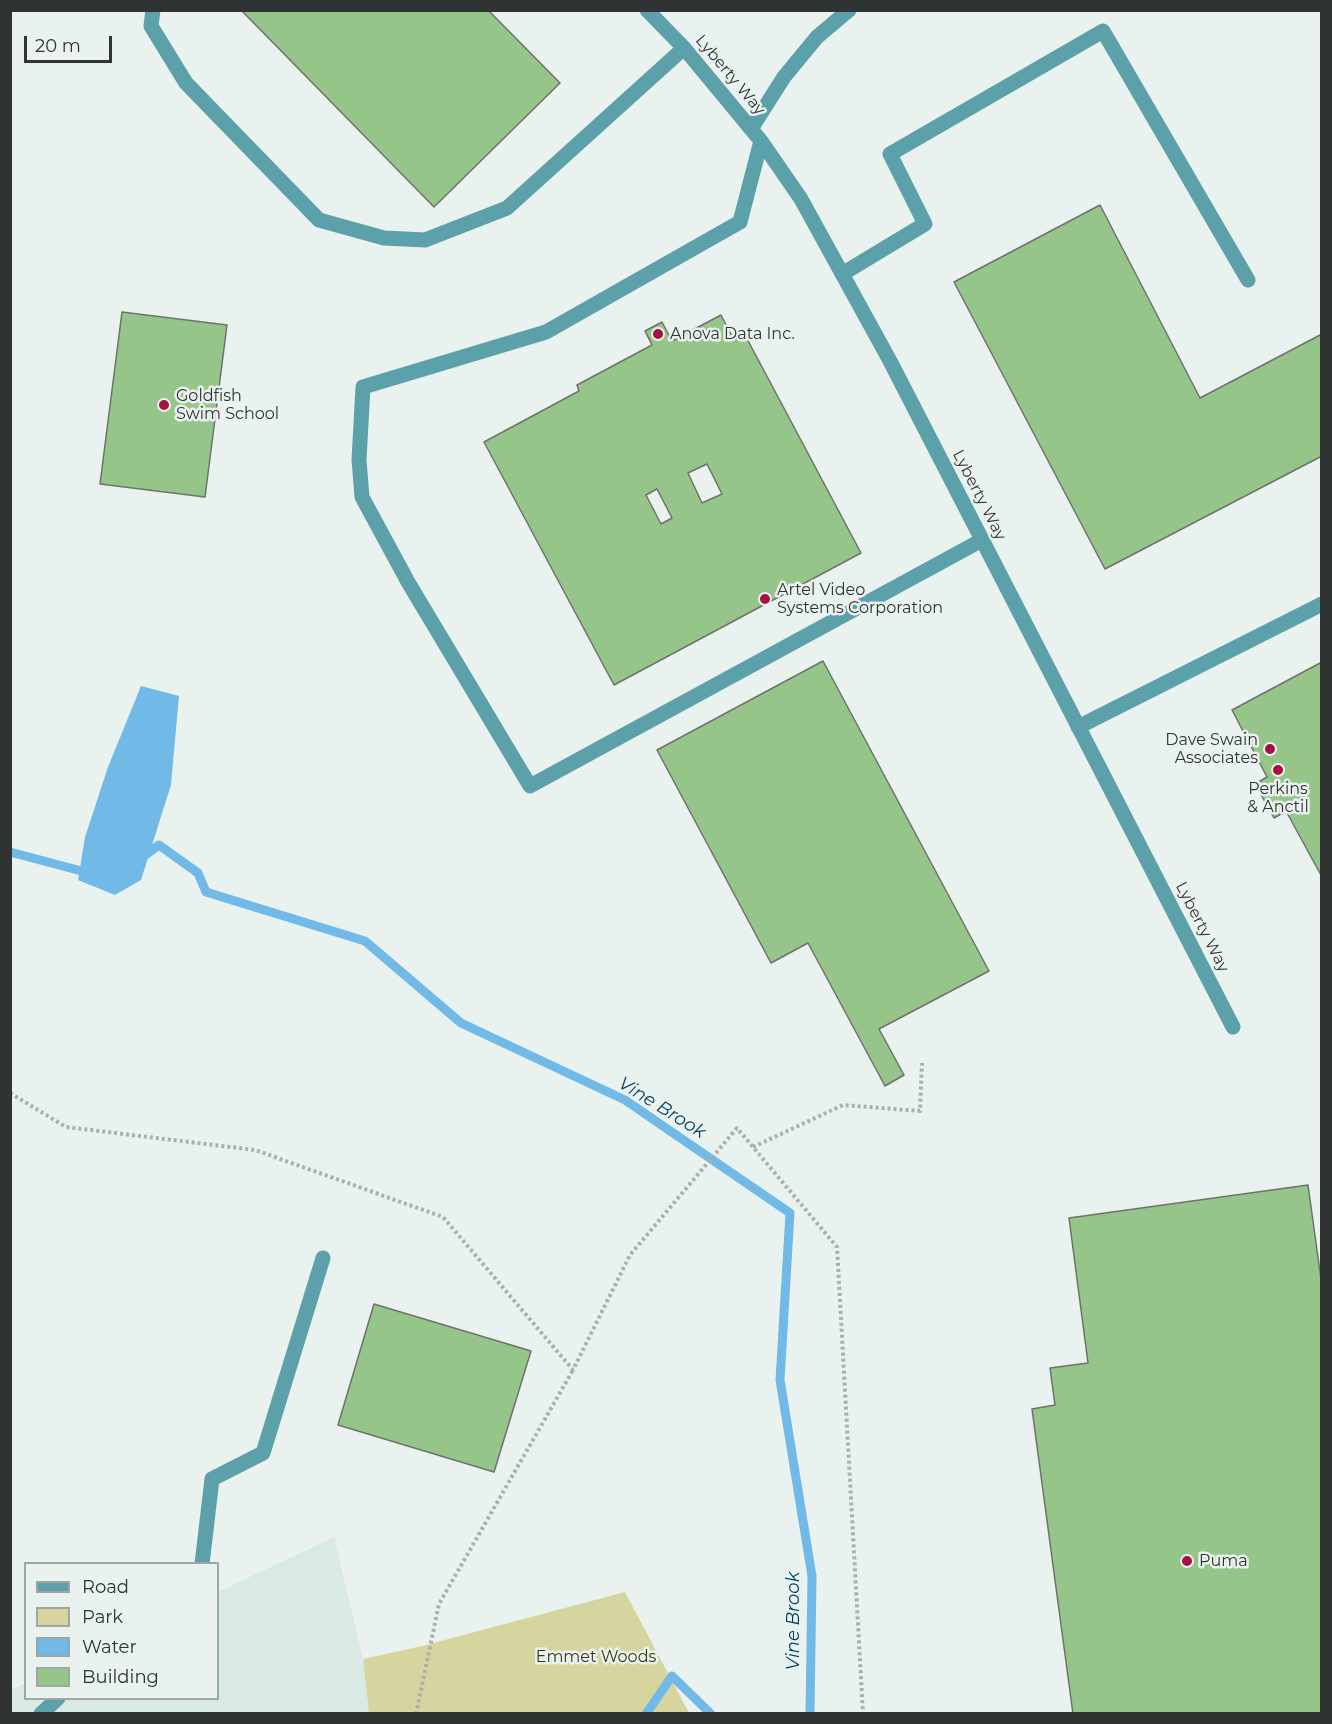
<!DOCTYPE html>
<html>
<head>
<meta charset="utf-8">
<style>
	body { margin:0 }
	#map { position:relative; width:1332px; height:1724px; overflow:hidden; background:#eaf2ef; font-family:Montserrat,sans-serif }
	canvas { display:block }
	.frame { position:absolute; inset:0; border:12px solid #2f3331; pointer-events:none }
	.legend { position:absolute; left:24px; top:1562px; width:195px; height:138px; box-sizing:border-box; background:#eaf2ef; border:2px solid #9fa6a3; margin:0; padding:8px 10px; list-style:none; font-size:18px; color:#2f3331 }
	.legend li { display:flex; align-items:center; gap:12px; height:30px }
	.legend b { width:30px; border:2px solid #9fa6a3 }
	.scale { position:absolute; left:24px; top:36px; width:88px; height:27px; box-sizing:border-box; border:3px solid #2f3331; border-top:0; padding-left:8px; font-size:18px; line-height:21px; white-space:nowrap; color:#2f3331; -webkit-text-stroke:4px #eaf2ef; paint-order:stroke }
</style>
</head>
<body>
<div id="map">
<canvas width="1332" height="1724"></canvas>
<div class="frame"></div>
<ul class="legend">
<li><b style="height:8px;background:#5ca1a9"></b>Road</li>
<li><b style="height:16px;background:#d6d59f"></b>Park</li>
<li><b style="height:16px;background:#71bae7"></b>Water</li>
<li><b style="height:16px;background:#95c589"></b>Building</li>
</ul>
<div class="scale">20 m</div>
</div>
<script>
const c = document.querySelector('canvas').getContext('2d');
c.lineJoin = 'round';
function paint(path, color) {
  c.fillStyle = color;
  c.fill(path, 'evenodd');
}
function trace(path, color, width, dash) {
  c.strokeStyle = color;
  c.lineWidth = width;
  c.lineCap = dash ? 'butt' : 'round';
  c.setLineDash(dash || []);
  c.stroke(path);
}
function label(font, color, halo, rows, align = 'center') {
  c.font = font + ' Montserrat,sans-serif';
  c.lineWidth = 5;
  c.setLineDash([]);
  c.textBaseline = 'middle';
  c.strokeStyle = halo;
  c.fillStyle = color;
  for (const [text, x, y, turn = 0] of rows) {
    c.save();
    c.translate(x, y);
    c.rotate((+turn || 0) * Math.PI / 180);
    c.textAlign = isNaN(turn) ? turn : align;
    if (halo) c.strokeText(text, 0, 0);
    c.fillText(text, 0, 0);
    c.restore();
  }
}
const built = new Path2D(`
	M 334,1537 L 363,1659 L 369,1713 L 11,1713 L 10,1690 L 25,1683 L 26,1698 L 218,1698 L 218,1592 Z`);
const green = new Path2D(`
	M 625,1592 L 689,1713 L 369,1713 L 363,1659 L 422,1646 Z`);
const water = new Path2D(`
	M 141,686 L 179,696 L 171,785 L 141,880 L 115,895 L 78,880 L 85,837 L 108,767 Z`);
const stream = new Path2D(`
	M 10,852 L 89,873
	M 141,858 L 159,845 L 198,873 L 206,892 L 365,941 L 461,1023 L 625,1100 L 790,1213 L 780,1380 L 812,1576 L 810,1714
	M 646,1714 L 672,1676 L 711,1714`);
const building = new Path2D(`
	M 241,10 L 488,10 L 560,83 L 434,207 Z
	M 1100,205 L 1200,398 L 1322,334 L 1322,456 L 1105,569 L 954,282 Z
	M 122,312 L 227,325 L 205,497 L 100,484 Z
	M 721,315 L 734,340 L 745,335 L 861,553 L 614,685 L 484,442 L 579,391 L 577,385 L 652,345 L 645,331 L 662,322 L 672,341 ZM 707,464 L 722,494 L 702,503 L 688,473 ZM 657,489 L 672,518 L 661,524 L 646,495 Z
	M 823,661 L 989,971 L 879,1029 L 904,1075 L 885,1086 L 808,943 L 771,963 L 657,750 Z
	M 1322,662 L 1322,877 L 1286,811 L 1274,818 L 1255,784 L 1267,777 L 1232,710 Z
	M 1308,1185 L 1322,1286 L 1322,1714 L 1073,1714 L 1032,1409 L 1055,1405 L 1050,1368 L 1088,1363 L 1069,1218 Z
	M 374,1304 L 531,1351 L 494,1472 L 338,1425 Z`);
const path = new Path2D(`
	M 10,1093 L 66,1127 L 255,1150 L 443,1217 L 573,1370 L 630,1255 L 737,1128 L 837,1247 L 863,1714
	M 753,1147 L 843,1105 L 920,1111 L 922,1063
	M 416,1714 L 439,1604 L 573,1370`);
const minor = new Path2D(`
	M 153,10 L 151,26 L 186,83 L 319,220 L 384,238 L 425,240 L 507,208 L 684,48
	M 647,10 L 684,48 L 761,141 L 801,199 L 890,361 L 1233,1027
	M 751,129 L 784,77 L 817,37 L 849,10
	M 761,141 L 740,222 L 546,332 L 363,387 L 359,460 L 362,497 L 408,582 L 530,786 L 982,540
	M 842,274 L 925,224 L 890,154 L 1103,31 L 1248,280
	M 1078,727 L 1322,604
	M 202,1564 L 212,1479 L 263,1453 L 323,1258
	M 41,1714 L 58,1698`);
const markers = [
	[658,334,6,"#a71044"],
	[164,405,6,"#a71044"],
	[765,599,6,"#a71044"],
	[1270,749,6,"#a71044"],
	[1278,770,6,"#a71044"],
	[1187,1561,6,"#a71044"]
];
const streetNames = [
	["Lyberty Way",730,75,50],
	["Lyberty Way",979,495,63],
	["Lyberty Way",1202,927,63]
];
const poiNames = [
	["Anova Data Inc.",670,334],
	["Goldfish",176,396],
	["Swim School",176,414],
	["Artel Video",777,590],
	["Systems Corporation",777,608],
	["Dave Swain",1258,740,"right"],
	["Associates",1258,758,"right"],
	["Perkins",1278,789,"center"],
	["& Anctil",1278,807,"center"],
	["Puma",1199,1561]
];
const parkNames = [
	["Emmet Woods",596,1657]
];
const waterNames = [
	["Vine Brook",662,1108,32],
	["Vine Brook",794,1621,-90]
];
paint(built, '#d9e9e3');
paint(green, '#d6d59f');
paint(water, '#71bae7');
trace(stream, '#71bae7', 9);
paint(building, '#95c589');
trace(building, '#6e726d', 1.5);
trace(path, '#a9afac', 4, [3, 3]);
trace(minor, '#5ca1a9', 15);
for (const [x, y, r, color] of markers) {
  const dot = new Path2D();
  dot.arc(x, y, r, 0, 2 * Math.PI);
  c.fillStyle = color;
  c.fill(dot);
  trace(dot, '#eaf2ef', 2);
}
label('16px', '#2f3331', '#eaf2ef', streetNames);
label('16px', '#2f3331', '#eaf2ef', poiNames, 'left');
label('16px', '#393716', '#eaf2ef', parkNames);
label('italic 18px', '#003f5d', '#eaf2ef', waterNames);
</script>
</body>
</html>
